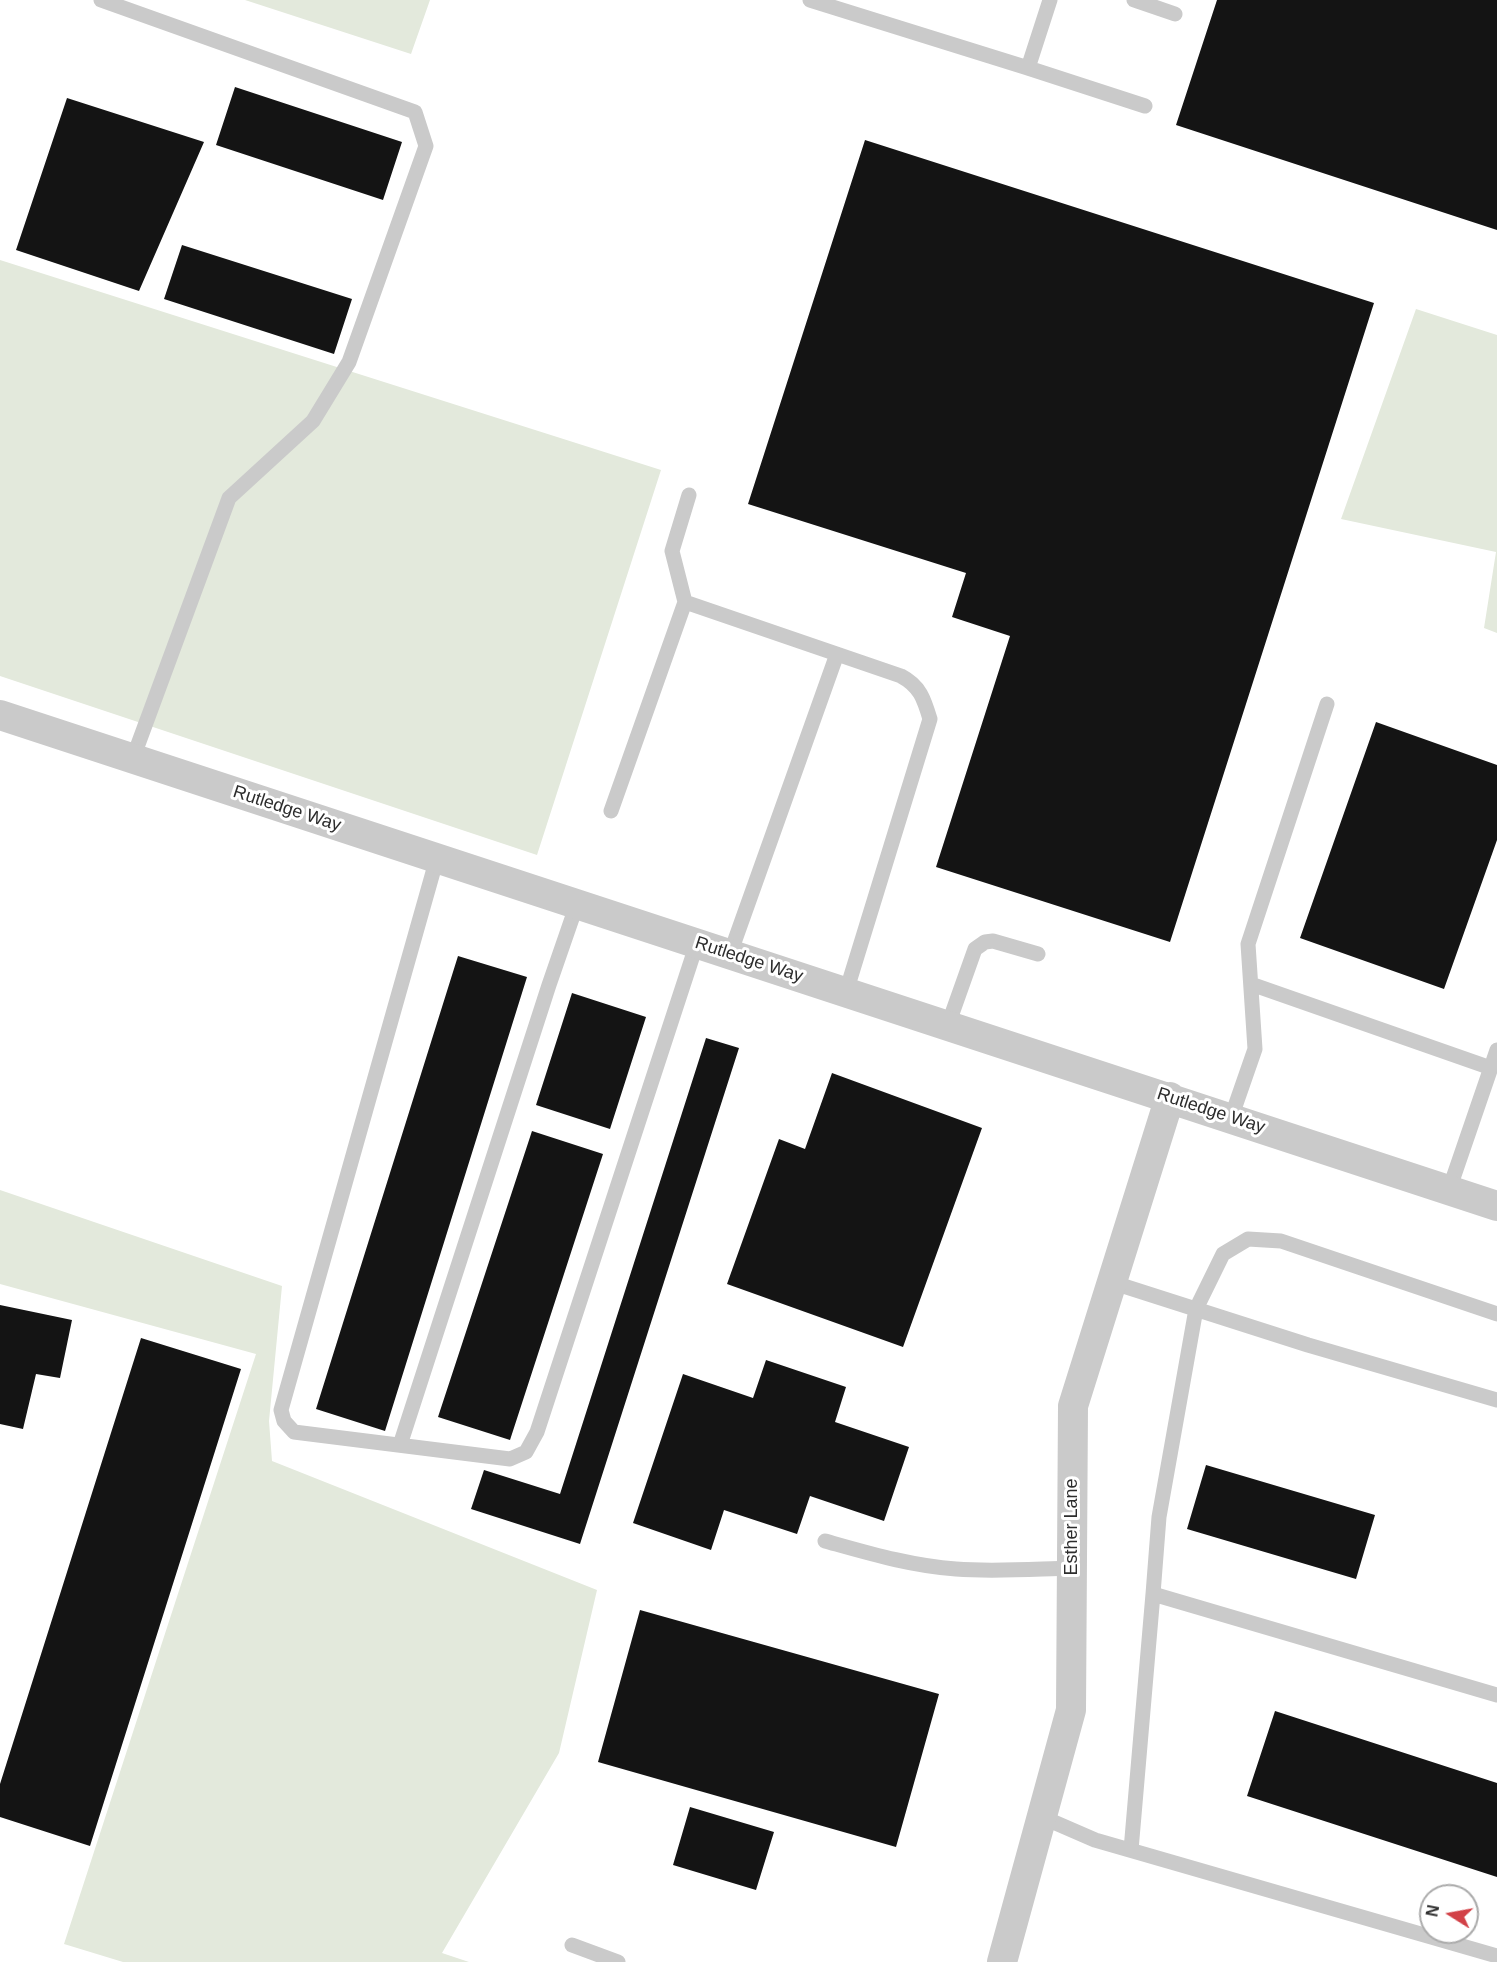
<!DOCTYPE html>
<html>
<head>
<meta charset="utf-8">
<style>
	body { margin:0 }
	#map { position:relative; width:1497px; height:1962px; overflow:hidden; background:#fff; font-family:Arial,sans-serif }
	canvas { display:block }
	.north { position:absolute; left:1419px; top:1884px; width:60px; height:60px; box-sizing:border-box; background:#fff; border:2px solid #ababab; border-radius:50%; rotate:281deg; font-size:16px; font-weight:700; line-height:24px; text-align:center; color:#2d2d2d }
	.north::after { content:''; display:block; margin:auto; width:21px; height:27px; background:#d24147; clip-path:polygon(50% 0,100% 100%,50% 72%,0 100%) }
</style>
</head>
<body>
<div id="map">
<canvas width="1497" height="1962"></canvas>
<div class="north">N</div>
</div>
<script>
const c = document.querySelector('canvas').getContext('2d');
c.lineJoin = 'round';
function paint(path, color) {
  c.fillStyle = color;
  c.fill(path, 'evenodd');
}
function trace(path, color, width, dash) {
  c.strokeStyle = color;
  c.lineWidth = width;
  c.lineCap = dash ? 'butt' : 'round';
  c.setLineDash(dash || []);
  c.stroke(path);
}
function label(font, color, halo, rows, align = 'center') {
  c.font = font + ' Arial,sans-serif';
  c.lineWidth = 6;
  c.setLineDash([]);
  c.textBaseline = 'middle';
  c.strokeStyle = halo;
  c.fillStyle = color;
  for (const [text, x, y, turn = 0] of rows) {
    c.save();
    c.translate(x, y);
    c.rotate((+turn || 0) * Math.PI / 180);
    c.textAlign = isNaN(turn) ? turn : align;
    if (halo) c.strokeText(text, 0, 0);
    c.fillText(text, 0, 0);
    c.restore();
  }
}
const green = new Path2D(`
	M 245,0 L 430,0 L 411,54 Z
	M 0,260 L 661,470 L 537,855 L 0,676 Z
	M 1416,309 L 1497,335 L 1497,633 L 1484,628 L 1496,552 L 1341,519 Z
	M 0,1190 L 282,1286 L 269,1421 L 272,1461 L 597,1590 L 559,1753 L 442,1953 L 469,1962 L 123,1962 L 64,1944 L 256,1354 L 0,1284 Z`);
const building = new Path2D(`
	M 1217,0 L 1497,0 L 1497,230 L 1176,125 Z
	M 235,87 L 402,142 L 383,200 L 216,145 Z
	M 67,98 L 204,142 L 139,291 L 16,250 Z
	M 865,140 L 1374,303 L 1170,942 L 936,867 L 1010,636 L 952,617 L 966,573 L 748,504 Z
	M 182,245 L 352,299 L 334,354 L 164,299 Z
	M 1376,722 L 1497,765 L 1497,840 L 1444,989 L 1300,938 Z
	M 458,956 L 527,977 L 385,1431 L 316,1409 Z
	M 572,993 L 646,1017 L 610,1129 L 536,1105 Z
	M 706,1038 L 739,1048 L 580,1544 L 471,1509 L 484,1470 L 560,1494 Z
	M 832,1073 L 982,1128 L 903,1347 L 727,1284 L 779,1139 L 805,1149 Z
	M 532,1131 L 603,1154 L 510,1440 L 438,1417 Z
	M 0,1305 L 72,1320 L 60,1378 L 36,1374 L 23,1429 L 0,1424 Z
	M 141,1338 L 241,1369 L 90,1846 L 0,1817 L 0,1784 Z
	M 766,1360 L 846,1387 L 835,1422 L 909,1447 L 884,1521 L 810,1496 L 797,1534 L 724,1510 L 711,1550 L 633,1523 L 683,1374 L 753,1398 Z
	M 1206,1465 L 1375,1515 L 1356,1579 L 1187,1529 Z
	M 640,1610 L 939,1694 L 896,1847 L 598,1762 Z
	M 1275,1711 L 1497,1783 L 1497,1877 L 1247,1796 Z
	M 690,1807 L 774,1832 L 756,1890 L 673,1865 Z`);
const lane = new Path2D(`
	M 101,0 L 415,112 L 426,146 L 349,362 L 313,421 L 229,498 L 133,758
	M 810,0 L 1028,68 L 1050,0
	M 1134,0 L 1175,14
	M 1028,68 L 1145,106
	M 685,602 L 901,676 C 920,686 924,699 930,719 L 846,992
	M 611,811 L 685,602 L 672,551 L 689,495
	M 437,858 L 281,1410 L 284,1421 L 294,1432 L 510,1459 L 526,1452 L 537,1432 L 697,943
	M 730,954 L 837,654
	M 1251,984 L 1491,1068
	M 948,1025 L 975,949 L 985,942 L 993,941 L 1038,954
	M 1231,1118 L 1255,1049 L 1248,944 L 1327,704
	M 1449,1190 L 1497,1050
	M 1111,1282 L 1308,1345 L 1497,1400
	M 400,1445 L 549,985 L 577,904
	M 825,1541 C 868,1553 911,1566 956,1569 C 994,1572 1033,1569 1071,1568
	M 1153,1594 L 1159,1517 L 1196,1309 L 1223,1254 L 1248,1239 L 1281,1241 L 1497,1314
	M 1042,1817 L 1095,1840 L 1497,1956
	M 1131,1850 L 1153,1594 L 1497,1695
	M 572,1945 L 618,1962`);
const street = new Path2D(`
	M 0,715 L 1497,1206
	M 1002,1962 L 1071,1710 L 1073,1406 L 1170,1097`);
const streetNames = [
	["Rutledge Way",287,809,18],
	["Rutledge Way",749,960,18],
	["Rutledge Way",1211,1111,18],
	["Esther Lane",1072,1527,-90]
];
paint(green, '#e3e9dc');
paint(building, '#141414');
trace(lane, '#cacaca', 15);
trace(street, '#cacaca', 30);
label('18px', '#2d2d2d', '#fff', streetNames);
</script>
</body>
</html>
